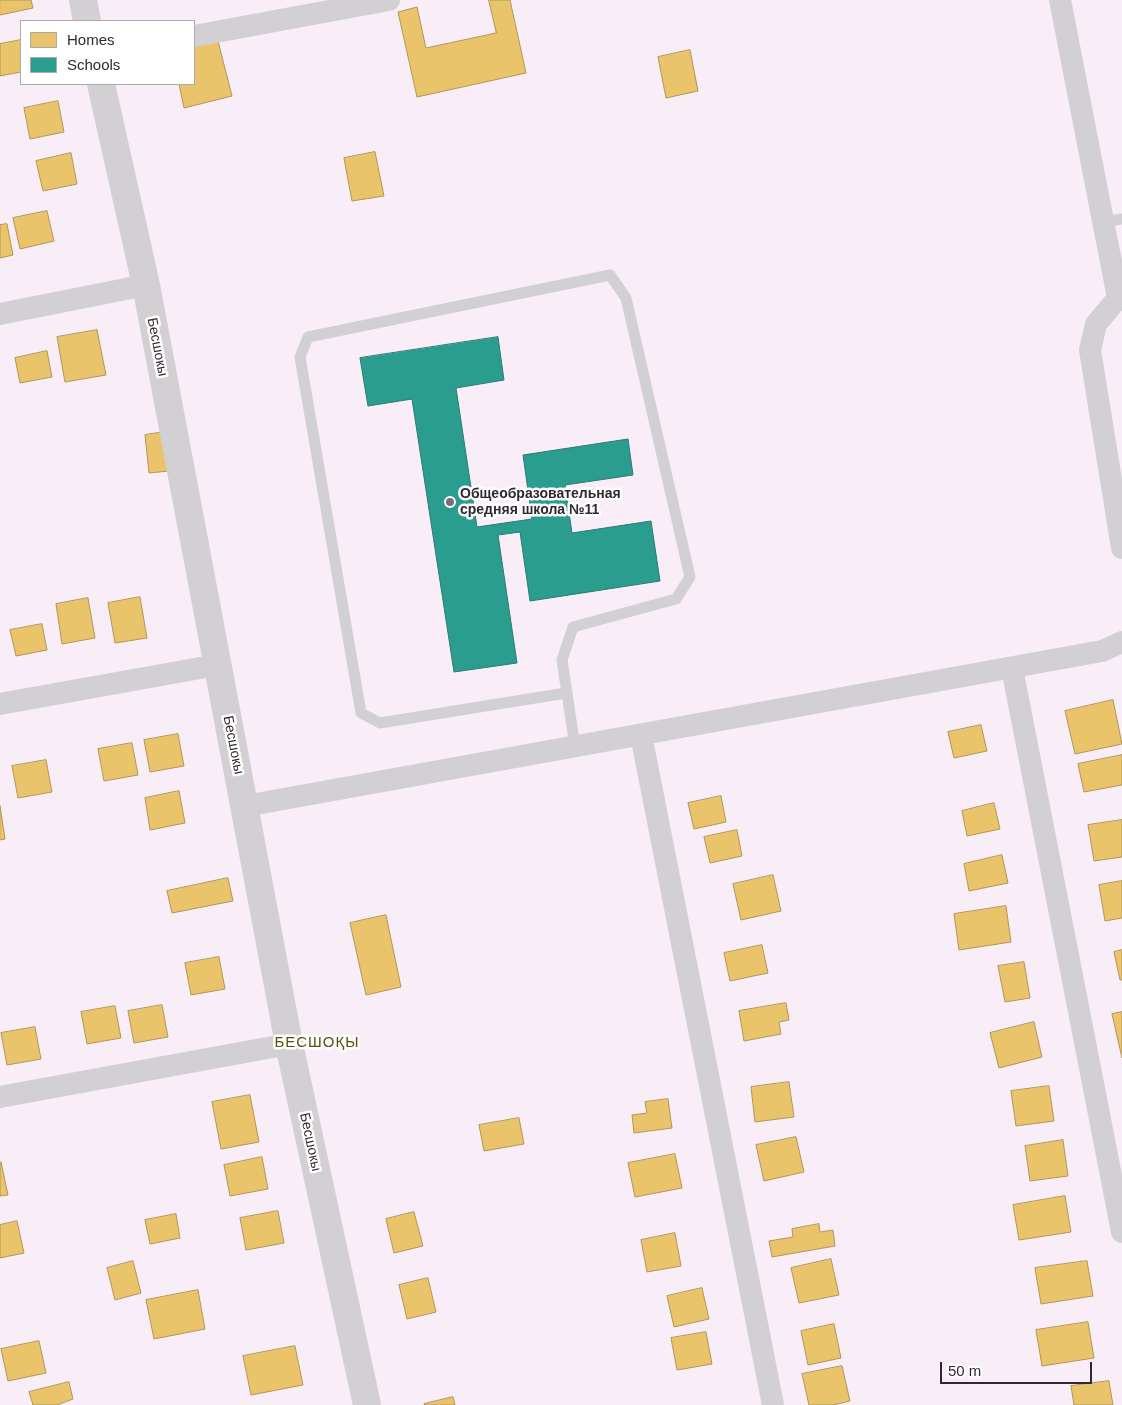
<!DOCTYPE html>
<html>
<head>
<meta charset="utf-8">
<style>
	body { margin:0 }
	#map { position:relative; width:1122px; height:1405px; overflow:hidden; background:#f9eef8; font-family:Arial,sans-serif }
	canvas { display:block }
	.legend { position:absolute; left:20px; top:20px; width:175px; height:65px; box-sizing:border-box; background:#fff; border:1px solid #ada9ac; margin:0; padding:6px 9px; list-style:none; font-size:15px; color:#312830 }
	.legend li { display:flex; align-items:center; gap:10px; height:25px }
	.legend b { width:25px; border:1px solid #ada9ac }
	.scale { position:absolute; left:940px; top:1362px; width:152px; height:22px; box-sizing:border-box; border:2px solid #312830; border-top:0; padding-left:6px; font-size:15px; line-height:18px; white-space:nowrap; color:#312830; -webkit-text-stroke:4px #fff; paint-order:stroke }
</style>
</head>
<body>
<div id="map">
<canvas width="1122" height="1405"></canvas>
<ul class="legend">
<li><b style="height:14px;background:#e9c46a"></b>Homes</li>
<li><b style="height:14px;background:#2a9d8f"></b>Schools</li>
</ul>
<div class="scale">50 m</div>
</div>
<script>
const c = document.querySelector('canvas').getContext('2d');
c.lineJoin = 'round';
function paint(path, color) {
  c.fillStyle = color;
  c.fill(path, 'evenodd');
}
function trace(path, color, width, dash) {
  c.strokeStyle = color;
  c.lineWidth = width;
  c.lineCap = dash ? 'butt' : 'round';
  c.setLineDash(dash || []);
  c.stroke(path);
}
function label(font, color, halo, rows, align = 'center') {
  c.font = font + ' Arial,sans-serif';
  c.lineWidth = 5;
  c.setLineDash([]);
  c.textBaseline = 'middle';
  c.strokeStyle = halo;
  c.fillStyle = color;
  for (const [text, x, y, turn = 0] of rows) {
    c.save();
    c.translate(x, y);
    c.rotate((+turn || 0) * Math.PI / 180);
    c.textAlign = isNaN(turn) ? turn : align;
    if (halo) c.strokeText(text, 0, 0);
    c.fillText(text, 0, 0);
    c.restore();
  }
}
const homes = new Path2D(`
	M 0,0 L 31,0 L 33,8 L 0,15 Z
	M 489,0 L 510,0 L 526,73 L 417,97 L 398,12 L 417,7 L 426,48 L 496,33 Z
	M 21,40 L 21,72 L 0,76 L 0,44 Z
	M 218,41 L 232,96 L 184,108 L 179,84 L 194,84 L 194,47 Z
	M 690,50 L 698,91 L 666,98 L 658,57 Z
	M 58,101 L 64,132 L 30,139 L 24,108 Z
	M 375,152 L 384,196 L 352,201 L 344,158 Z
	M 71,153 L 77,184 L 43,191 L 36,161 Z
	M 47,211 L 54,241 L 20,249 L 13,218 Z
	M 7,224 L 13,255 L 0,258 L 0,225 Z
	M 97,330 L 106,375 L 65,382 L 57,337 Z
	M 47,351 L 52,377 L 20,383 L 15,358 Z
	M 164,432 L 169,471 L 149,473 L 145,435 Z
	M 140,597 L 147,638 L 115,643 L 108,603 Z
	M 88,598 L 95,638 L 62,644 L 56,604 Z
	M 42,624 L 47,650 L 16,656 L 10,630 Z
	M 1113,700 L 1122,744 L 1075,754 L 1065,711 Z
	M 981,725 L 987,751 L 954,758 L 948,732 Z
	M 178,734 L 184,766 L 150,772 L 144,740 Z
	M 132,743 L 138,775 L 104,781 L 98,749 Z
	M 1122,755 L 1122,785 L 1084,792 L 1078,764 Z
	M 46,760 L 52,792 L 18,798 L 12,766 Z
	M 179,791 L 185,823 L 150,830 L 145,798 Z
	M 721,796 L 726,822 L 694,829 L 688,803 Z
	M 994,803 L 1000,829 L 967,836 L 962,811 Z
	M 0,806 L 5,839 L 0,840 Z
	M 1122,820 L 1122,857 L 1094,861 L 1088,825 Z
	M 737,830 L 742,856 L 710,863 L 704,837 Z
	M 1002,855 L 1008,883 L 969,891 L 964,864 Z
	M 773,875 L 781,911 L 741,920 L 733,884 Z
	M 228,878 L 233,901 L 172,913 L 167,891 Z
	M 1122,881 L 1122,918 L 1105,921 L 1099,885 Z
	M 1006,906 L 1011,942 L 959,950 L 954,914 Z
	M 386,915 L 401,987 L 366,995 L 350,923 Z
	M 762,945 L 768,973 L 730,981 L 724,953 Z
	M 1122,950 L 1122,980 L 1120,980 L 1114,952 Z
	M 219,957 L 225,989 L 191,995 L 185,963 Z
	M 1024,962 L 1030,998 L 1005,1002 L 998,966 Z
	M 786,1003 L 789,1020 L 779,1022 L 781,1034 L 744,1041 L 739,1011 Z
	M 162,1005 L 168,1037 L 134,1043 L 128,1011 Z
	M 115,1006 L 121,1038 L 87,1044 L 81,1012 Z
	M 1122,1012 L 1122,1058 L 1112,1014 Z
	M 1034,1022 L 1042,1057 L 999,1068 L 990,1033 Z
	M 35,1027 L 41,1059 L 7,1065 L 1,1033 Z
	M 789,1082 L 794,1117 L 755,1122 L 751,1087 Z
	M 1049,1086 L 1054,1121 L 1016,1126 L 1011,1091 Z
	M 250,1095 L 259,1142 L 221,1149 L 212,1102 Z
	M 668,1099 L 672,1128 L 634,1133 L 632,1115 L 647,1113 L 645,1102 Z
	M 519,1118 L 524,1144 L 484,1151 L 479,1125 Z
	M 796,1137 L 804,1172 L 764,1181 L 756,1145 Z
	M 1063,1140 L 1068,1176 L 1030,1181 L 1025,1146 Z
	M 675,1154 L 682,1188 L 635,1197 L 628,1163 Z
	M 262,1157 L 268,1189 L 230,1196 L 224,1165 Z
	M 1,1162 L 8,1195 L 0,1196 L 0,1163 Z
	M 1065,1196 L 1071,1232 L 1019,1240 L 1013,1205 Z
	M 278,1211 L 284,1243 L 246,1250 L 240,1218 Z
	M 414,1212 L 423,1246 L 394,1253 L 386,1219 Z
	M 176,1214 L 180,1238 L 150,1244 L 145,1220 Z
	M 17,1221 L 24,1253 L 0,1258 L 0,1225 Z
	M 819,1224 L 820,1232 L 833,1230 L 835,1246 L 772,1257 L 769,1241 L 793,1237 L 792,1229 Z
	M 675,1233 L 681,1266 L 647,1272 L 641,1240 Z
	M 831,1259 L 839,1295 L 799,1303 L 791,1268 Z
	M 133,1261 L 141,1293 L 115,1300 L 107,1268 Z
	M 1087,1261 L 1093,1296 L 1041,1304 L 1035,1268 Z
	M 428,1278 L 436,1312 L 407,1319 L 399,1285 Z
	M 702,1288 L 709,1319 L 674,1327 L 667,1296 Z
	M 198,1290 L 205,1329 L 154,1339 L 146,1300 Z
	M 1088,1322 L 1094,1358 L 1042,1366 L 1036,1330 Z
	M 834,1324 L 841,1358 L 808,1365 L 801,1331 Z
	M 706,1332 L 712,1364 L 677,1370 L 671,1338 Z
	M 39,1341 L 46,1373 L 8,1381 L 1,1349 Z
	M 295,1346 L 303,1385 L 251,1395 L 243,1356 Z
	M 842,1366 L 850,1401 L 833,1405 L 809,1405 L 802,1374 Z
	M 1109,1381 L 1113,1405 L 1074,1405 L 1071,1386 Z
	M 69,1382 L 73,1399 L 57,1405 L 33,1405 L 29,1392 Z
	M 453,1397 L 455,1405 L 425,1405 L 424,1404 Z`);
const schools = new Path2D(`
	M 498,337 L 504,380 L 456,388 L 477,527 L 532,519 L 523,455 L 628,439 L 633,475 L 565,485 L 572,533 L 651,521 L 660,581 L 530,601 L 520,532 L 498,535 L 517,663 L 454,672 L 412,399 L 368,406 L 360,358 Z`);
const service = new Path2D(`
	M 1103,222 L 1122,219
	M 566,693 L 380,723 L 361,713 L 300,357 L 308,337 L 610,275 L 626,298 L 690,577 L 676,599 L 573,627 L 562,660 L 575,747`);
const minor = new Path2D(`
	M 1060,0 L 1118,298 L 1096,324 L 1090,350 L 1122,548
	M 194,36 L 389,0
	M 0,314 L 146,285
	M 1012,668 L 1122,1232
	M 0,704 L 217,665
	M 641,735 L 773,1405
	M 245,806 L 1102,651 L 1122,642
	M 0,1097 L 289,1044`);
const tertiary = new Path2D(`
	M 83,0 L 87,21
	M 101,84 L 146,285 L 289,1044 L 367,1405`);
const markers = [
	[450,502,5,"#776d76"]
];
const streetNames = [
	["Бесшокы",157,347,79],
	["Бесшокы",233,745,79],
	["Бесшокы",310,1142,78]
];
const poiNames = [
	["Общеобразовательная",460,494],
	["средняя школа №11",460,510]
];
const neighbourhoodNames = [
	["БЕСШОҚЫ",317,1043]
];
paint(homes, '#e9c46a');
trace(homes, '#b29559', 1);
paint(schools, '#2a9d8f');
trace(schools, '#2c7a72', 1);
trace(service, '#d3d0d3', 11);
trace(minor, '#d3d0d3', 22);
trace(tertiary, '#d3d0d3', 28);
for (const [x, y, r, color] of markers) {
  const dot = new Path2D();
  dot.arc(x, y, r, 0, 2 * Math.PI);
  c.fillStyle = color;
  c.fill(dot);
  trace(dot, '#fff', 2);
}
label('14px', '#312830', '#fff', streetNames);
label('bold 14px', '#312830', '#fff', poiNames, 'left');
c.letterSpacing = '1px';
label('15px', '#5d4e0f', '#fff', neighbourhoodNames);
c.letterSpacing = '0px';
</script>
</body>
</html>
